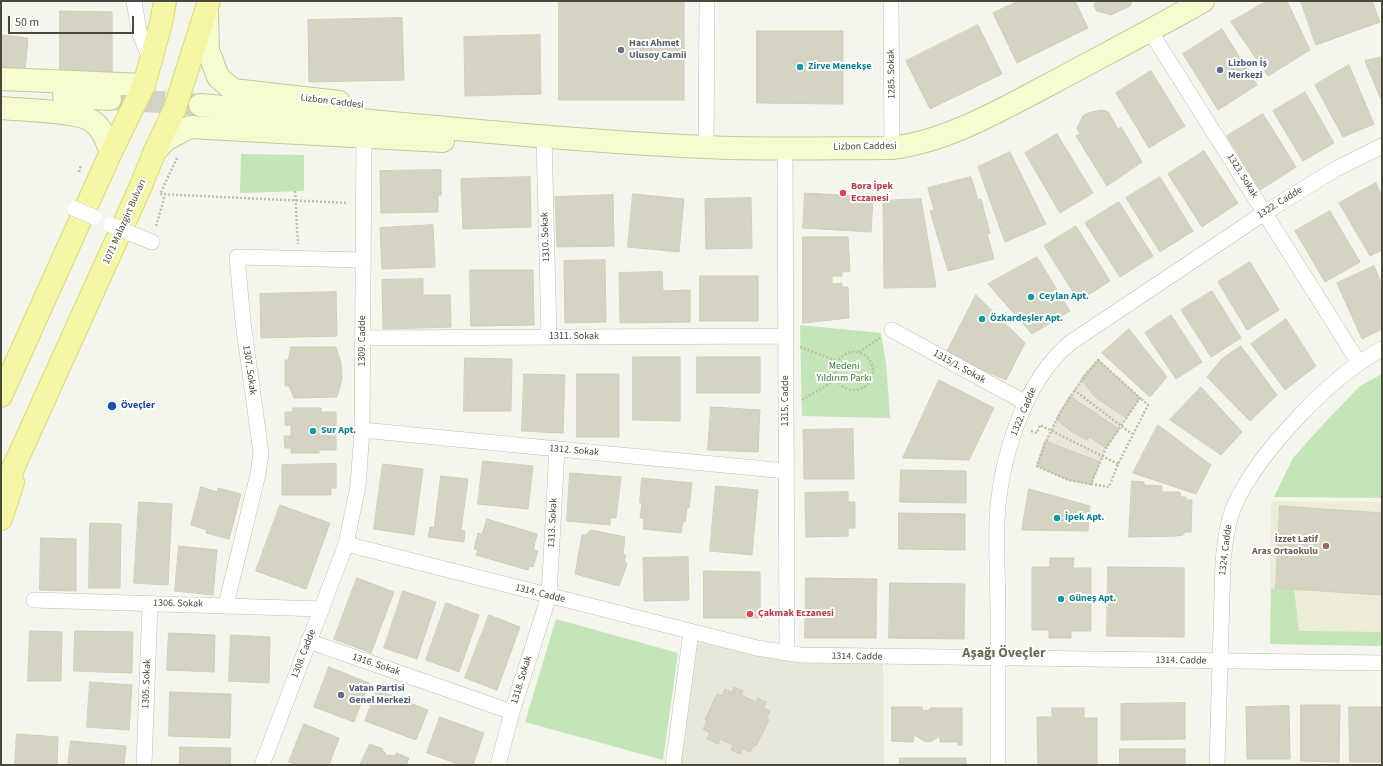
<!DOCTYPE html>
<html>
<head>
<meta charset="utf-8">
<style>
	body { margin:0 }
	#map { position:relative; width:1383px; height:766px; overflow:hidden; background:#f4f5ec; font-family:"Source Sans 3",sans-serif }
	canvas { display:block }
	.frame { position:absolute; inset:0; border:2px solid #49483a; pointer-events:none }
	.scale { position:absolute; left:8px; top:16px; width:126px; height:18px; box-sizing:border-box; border:2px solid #49483a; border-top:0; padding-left:5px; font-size:12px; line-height:14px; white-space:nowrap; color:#49483a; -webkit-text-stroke:3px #fff; paint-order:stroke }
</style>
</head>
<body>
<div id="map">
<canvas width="1383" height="766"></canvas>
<div class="frame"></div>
<div class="scale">50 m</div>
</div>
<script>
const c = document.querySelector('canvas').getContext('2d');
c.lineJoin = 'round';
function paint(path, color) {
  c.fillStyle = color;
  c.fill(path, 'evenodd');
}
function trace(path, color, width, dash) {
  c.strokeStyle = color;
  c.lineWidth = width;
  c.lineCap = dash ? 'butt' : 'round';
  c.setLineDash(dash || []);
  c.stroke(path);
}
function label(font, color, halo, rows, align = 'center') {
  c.font = font + ' "Source Sans 3",sans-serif';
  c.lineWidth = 4;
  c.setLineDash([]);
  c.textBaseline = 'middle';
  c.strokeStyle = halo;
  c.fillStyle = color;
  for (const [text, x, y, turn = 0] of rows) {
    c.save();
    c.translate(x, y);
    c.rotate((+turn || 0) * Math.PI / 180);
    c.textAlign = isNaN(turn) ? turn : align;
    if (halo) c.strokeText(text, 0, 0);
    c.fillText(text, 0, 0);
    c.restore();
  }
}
const residential = new Path2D(`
	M 1098,360 L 1140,398 L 1106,448 L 1091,484 L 1068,480 L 1037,466 L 1047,437 L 1061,411 L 1081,379 Z
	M 691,632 L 757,648 L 883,657 L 884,765 L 673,765 Z`);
const education = new Path2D(`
	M 1271,501 L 1382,502 L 1382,646 L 1270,644 Z`);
const green = new Path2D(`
	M 241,154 L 304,155 L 304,191 L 240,193 Z
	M 800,325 L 881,333 L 886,363 L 890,418 L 802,416 Z
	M 1382,374 L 1382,498 L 1274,497 L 1293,458 L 1328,419 L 1360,386 Z
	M 1276,588 L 1294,589 L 1299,631 L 1382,632 L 1382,646 L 1270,644 L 1271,589 Z
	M 556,619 L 678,653 L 663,760 L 525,722 Z`);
const building = new Path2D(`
	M 559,1 L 684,1 L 684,100 L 559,100 Z
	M 1019,1 L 1075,1 L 1088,28 L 1017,63 L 993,13 Z
	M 1096,1 L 1132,1 L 1130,6 L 1111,15 L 1097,11 L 1094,6 Z
	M 1267,1 L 1287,1 L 1310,50 L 1268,76 L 1231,22 Z
	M 1301,1 L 1372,1 L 1380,22 L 1316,45 Z
	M 60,11 L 112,12 L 112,72 L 60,71 Z
	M 402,18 L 404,80 L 309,82 L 308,20 Z
	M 978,25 L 1002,74 L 930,109 L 906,61 Z
	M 1222,29 L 1257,85 L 1218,110 L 1183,54 Z
	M 757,31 L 843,31 L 843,104 L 757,103 Z
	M 1,35 L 28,38 L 25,72 L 1,70 Z
	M 540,35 L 541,94 L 465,96 L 464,37 Z
	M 1382,57 L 1382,102 L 1365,61 Z
	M 1349,65 L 1374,124 L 1343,137 L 1315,85 Z
	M 1151,71 L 1185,126 L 1149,148 L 1116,93 Z
	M 1305,92 L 1334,143 L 1303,161 L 1273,111 Z
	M 1102,110 L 1108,112 L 1118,129 L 1121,127 L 1142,162 L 1107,186 L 1076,136 L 1080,134 L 1077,128 L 1083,116 L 1088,113 Z
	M 1263,114 L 1296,167 L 1260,190 L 1227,136 Z
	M 1057,134 L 1093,193 L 1060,213 L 1025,153 Z
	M 1204,151 L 1238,203 L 1202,227 L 1168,174 Z
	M 1010,152 L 1046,224 L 1005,242 L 978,167 Z
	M 441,170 L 441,195 L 438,195 L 438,212 L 381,213 L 380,171 Z
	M 530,177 L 531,227 L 463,229 L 461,179 Z
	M 971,177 L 978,200 L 981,199 L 990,233 L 987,234 L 994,259 L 948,271 L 930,211 L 934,210 L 928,188 Z
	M 1160,177 L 1193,231 L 1160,252 L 1126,198 Z
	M 1376,183 L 1382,197 L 1382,250 L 1370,256 L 1339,203 Z
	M 805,193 L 873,197 L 871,232 L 803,228 Z
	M 633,194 L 684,199 L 679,252 L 628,247 Z
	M 613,195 L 614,246 L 557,247 L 555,197 Z
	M 751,198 L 752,248 L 706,249 L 705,199 Z
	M 921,199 L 936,287 L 884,288 L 883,201 Z
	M 1119,202 L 1153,256 L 1120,277 L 1085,223 Z
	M 1330,211 L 1360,262 L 1325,282 L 1295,231 Z
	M 433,225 L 435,267 L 382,269 L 380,228 Z
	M 1076,226 L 1110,281 L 1079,301 L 1044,246 Z
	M 803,237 L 848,237 L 850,271 L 842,272 L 842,276 L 832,276 L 832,284 L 842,283 L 842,287 L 848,287 L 849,318 L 803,323 Z
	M 1037,257 L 1070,311 L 1032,334 L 988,284 Z
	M 605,260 L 606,322 L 565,323 L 564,261 Z
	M 1250,262 L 1279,310 L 1247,330 L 1218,282 Z
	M 1374,266 L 1382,284 L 1382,329 L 1362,339 L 1337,283 Z
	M 470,270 L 533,270 L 534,325 L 471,326 Z
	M 662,272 L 663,291 L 690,290 L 690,322 L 620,323 L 619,273 Z
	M 700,276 L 758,276 L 758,321 L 700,321 Z
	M 423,279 L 423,295 L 450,295 L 451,327 L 383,329 L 382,280 Z
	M 1212,291 L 1241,338 L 1211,357 L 1181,310 Z
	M 336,292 L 337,336 L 261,338 L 260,294 Z
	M 976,295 L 1025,343 L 1006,380 L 946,354 Z
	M 1171,315 L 1202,362 L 1176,379 L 1145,333 Z
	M 1286,319 L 1316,366 L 1285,390 L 1251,344 Z
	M 1129,329 L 1167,377 L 1150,397 L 1102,353 Z
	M 1241,346 L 1277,395 L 1250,421 L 1207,377 L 1222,359 Z
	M 291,347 L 336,347 L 341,363 L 342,379 L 337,397 L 294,398 L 289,386 L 285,386 L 285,360 L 288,360 Z
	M 633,357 L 680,357 L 680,421 L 633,420 Z
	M 697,357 L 760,357 L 760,393 L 697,393 Z
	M 465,358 L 512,359 L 511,411 L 464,411 Z
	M 1098,360 L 1140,398 L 1126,418 L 1095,397 L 1081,379 Z
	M 524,374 L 565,375 L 563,433 L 522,431 Z
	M 577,374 L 619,374 L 619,437 L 577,437 Z
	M 939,380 L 994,408 L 969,460 L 903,458 Z
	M 1201,387 L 1242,432 L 1221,455 L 1170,420 Z
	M 1070,396 L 1119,429 L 1106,448 L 1090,437 L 1087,440 L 1072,432 L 1056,419 Z
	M 711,407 L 760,410 L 758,452 L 708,450 Z
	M 293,408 L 321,408 L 321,412 L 336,412 L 336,450 L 319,450 L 319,453 L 291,453 L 291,448 L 285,448 L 284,436 L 291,436 L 291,425 L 285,425 L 285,412 L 293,412 Z
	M 1158,425 L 1211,465 L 1196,494 L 1133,473 Z
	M 853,429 L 854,479 L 804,479 L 803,430 Z
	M 1045,441 L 1100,462 L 1091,484 L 1068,480 L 1037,466 Z
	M 483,461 L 533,466 L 528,509 L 478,504 Z
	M 336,464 L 336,488 L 331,488 L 331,495 L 282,495 L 282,465 Z
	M 383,464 L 423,469 L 414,535 L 374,529 Z
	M 901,470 L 966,471 L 966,503 L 900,502 Z
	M 570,473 L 621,477 L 616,518 L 610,518 L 610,525 L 567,521 Z
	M 441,476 L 468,479 L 461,530 L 465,531 L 464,542 L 428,537 L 430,527 L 434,528 Z
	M 642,478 L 692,483 L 689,508 L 687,508 L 685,522 L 683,521 L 681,533 L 643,529 L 644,518 L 640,518 L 642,503 L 640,503 Z
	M 1132,481 L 1144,482 L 1144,485 L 1162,486 L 1162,492 L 1180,492 L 1180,497 L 1186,497 L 1186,500 L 1192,500 L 1191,532 L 1185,532 L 1183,535 L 1176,536 L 1129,537 Z
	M 716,486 L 758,490 L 752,555 L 710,551 Z
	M 201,487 L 217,492 L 218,488 L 241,494 L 229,539 L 206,533 L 207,530 L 191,525 Z
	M 1029,489 L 1090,506 L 1088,531 L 1022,530 Z
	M 848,492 L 848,502 L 855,502 L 855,528 L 848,528 L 848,536 L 806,537 L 805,493 Z
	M 139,502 L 172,504 L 168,585 L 134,583 Z
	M 280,505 L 330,523 L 306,589 L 256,571 Z
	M 1280,506 L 1382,513 L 1382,595 L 1276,588 Z
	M 899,513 L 965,514 L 965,550 L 899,549 Z
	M 487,519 L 537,534 L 533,550 L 538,551 L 533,567 L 529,566 L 528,570 L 476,555 L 478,550 L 474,549 L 478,533 L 482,534 Z
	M 90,523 L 121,524 L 120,588 L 89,588 Z
	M 591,530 L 625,537 L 623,553 L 626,556 L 624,560 L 627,564 L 619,586 L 575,574 L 582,535 L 586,535 Z
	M 41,538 L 76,539 L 76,591 L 40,590 Z
	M 179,546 L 217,550 L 213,595 L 175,591 Z
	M 688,557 L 689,600 L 644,601 L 643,558 Z
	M 1050,558 L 1074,558 L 1073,568 L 1091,568 L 1091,631 L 1071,631 L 1071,638 L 1049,638 L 1049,630 L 1032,630 L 1032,567 L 1050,567 Z
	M 1108,567 L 1184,568 L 1184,637 L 1107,636 Z
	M 704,571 L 760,572 L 760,618 L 704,618 Z
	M 357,578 L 394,592 L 371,653 L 334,639 Z
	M 806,578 L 877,579 L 876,638 L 805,638 Z
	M 890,583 L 965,584 L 964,639 L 889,638 Z
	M 403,591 L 436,602 L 417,659 L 384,648 Z
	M 446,603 L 479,615 L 459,672 L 426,660 Z
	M 489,615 L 520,627 L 497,690 L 465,678 Z
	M 30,631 L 62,632 L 61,681 L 28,681 Z
	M 75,631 L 133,632 L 132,673 L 74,671 Z
	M 169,633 L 215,635 L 214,672 L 167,670 Z
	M 231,635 L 270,637 L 269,683 L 229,681 Z
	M 329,667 L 369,683 L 354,722 L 314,707 Z
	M 90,682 L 132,685 L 129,730 L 87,727 Z
	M 734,687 L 743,691 L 741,695 L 756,702 L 758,698 L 766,702 L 764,708 L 770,711 L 766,719 L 769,720 L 756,746 L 754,745 L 750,752 L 743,749 L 740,754 L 731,750 L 733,745 L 720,739 L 718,744 L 707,739 L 710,733 L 703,729 L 707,721 L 705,720 L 717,694 L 722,696 L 725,689 L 732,692 Z
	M 377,690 L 428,710 L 416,740 L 365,721 Z
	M 170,692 L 231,694 L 230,738 L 169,736 Z
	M 1185,703 L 1185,739 L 1121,740 L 1121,704 Z
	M 1301,705 L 1340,705 L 1339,762 L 1301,761 Z
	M 1289,706 L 1290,759 L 1247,759 L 1246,707 Z
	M 892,707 L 922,707 L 923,711 L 930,710 L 930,708 L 962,708 L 962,745 L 958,745 L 958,742 L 940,742 L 940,736 L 932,741 L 926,742 L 914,735 L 913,742 L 892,741 Z
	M 1349,707 L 1382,707 L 1382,762 L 1350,762 Z
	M 1052,708 L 1084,708 L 1084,718 L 1097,718 L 1097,765 L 1038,765 L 1037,717 L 1052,717 Z
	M 440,717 L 484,733 L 473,765 L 461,765 L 427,753 Z
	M 304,724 L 339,738 L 329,765 L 297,765 L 289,762 Z
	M 17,734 L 58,737 L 57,765 L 15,765 Z
	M 71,741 L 126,746 L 124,765 L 68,765 Z
	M 370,744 L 383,749 L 382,751 L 386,753 L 385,755 L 395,756 L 396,753 L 409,758 L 406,765 L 360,765 Z
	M 180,747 L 231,748 L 230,765 L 180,765 Z
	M 1120,749 L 1185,749 L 1185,765 L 1120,765 Z
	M 900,758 L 966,758 L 966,765 L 900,765 Z`);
const secondaryTunnel = new Path2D(`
	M 110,99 L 194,104`);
const path = new Path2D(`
	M 177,158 L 160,194 L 348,203
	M 79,172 L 81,165
	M 295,191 L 298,244
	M 156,226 L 165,195
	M 800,347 L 837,361
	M835 371a19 19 0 1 1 38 0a19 19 0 1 1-38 0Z
	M 859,352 L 880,338
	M 1098,360 L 1140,398 L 1106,448 L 1091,484 L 1068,480 L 1037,466 C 1050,426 1071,392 1098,360 Z
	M 1074,390 L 1132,434
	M 802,400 L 836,380
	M 1031,431 L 1037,433 L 1040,425 L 1118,464
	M 1091,484 L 1109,487 L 1118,464 L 1148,405 L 1140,398`);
const street = new Path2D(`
	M 134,1 L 139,31 L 151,61
	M 891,1 L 892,148
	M 1150,31 L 1359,363
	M 544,136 L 549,337
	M 706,147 L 707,1
	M 785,148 L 787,653
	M 130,233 L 152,242
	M 892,330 L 1026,403
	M 363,338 L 785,336
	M 362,430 L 786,471
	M 346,544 L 757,648 L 800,655 L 1382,663
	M 34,600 L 322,609
	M 226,605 L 258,474 L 261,453 L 243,322 L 237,257 L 363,260
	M 308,641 L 512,712
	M 144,765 L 150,604
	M 262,765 L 346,544 L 358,486 L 362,430 L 364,137
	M 498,765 L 512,712 L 549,596 L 557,449
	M 673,765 L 691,632
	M 998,765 C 998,717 998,668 998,620 C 998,587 996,553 997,520 C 1000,461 1023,382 1070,343 L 1264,213 L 1336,169 L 1382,146
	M 1217,765 L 1223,562 C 1225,542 1227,521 1236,502 C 1261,450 1331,376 1382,349`);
const secondary = new Path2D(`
	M 207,12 L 208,50 L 218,77 L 233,90 L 339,102
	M 1,79 L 144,85
	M 64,96 L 110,99
	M 200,105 C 368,120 536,139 704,147 C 767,150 830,148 892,148 C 949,141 1004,108 1054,82 C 1104,55 1154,29 1203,1
	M 1,108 C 20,110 79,111 92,121 C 103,129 106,140 111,152
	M 155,151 L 167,139 L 190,127 L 443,141`);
const primary = new Path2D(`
	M 1,396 L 111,152 L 144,85 L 161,23 L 165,1
	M 1,495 L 140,188 L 155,151 L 175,108 L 209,1
	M 1,519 L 13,482`);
const streetBridge = new Path2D(`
	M 75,209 L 94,217
	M 111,225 L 130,233`);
const markers = [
	[621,50,4,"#6b7280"],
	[800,67,4,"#0f9aa8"],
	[1220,70,4,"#5c6f8a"],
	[843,193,4,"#e0444e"],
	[1031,297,4,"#0f9aa8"],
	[982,319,4,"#0f9aa8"],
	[112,406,5,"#1a4fb4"],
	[313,431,4,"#0f9aa8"],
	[1057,518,4,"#0f9aa8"],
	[1326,546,4,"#8d6e63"],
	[1061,599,4,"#0f9aa8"],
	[750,614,4,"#e0444e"],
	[341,695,4,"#5c6f8a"]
];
const worshipNames = [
	["Hacı Ahmet",629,44],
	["Ulusoy Camii",629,56]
];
const serviceNames = [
	["Lizbon İş",1228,64],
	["Merkezi",1228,76],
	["Vatan Partisi",349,689],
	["Genel Merkezi",349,701]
];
const cultureNames = [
	["Zirve Menekşe",808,67],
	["Ceylan Apt.",1039,297],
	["Özkardeşler Apt.",990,319],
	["Sur Apt.",321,431],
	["İpek Apt.",1065,518],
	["Güneş Apt.",1069,599]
];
const streetNames = [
	["1285. Sokak",892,74,-91],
	["Lizbon Caddesi",332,102,7],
	["Lizbon Caddesi",865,147,-1],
	["1323. Sokak",1242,176,58],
	["1322. Cadde",1280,203,-32],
	["1071 Malazgirt Bulvarı",125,222,-66],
	["1310. Sokak",546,237,-92],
	["1311. Sokak",574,337],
	["1309. Cadde",363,341,-90],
	["1315/1. Sokak",959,367,29],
	["1307. Sokak",249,370,82],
	["1315. Cadde",786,401,-90],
	["1322. Cadde",1024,412,-67],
	["1312. Sokak",574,451,5],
	["1313. Sokak",553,523,-87],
	["1324. Cadde",1226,550,-83],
	["1314. Cadde",540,594,14],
	["1306. Sokak",178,604,1],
	["1308. Cadde",304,654,-69],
	["1314. Cadde",857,657,1],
	["1314. Cadde",1181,661,1],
	["1316. Sokak",376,665,19],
	["1318. Sokak",522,680,-73],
	["1305. Sokak",147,684,-88]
];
const healthNames = [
	["Bora İpek",851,187],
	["Eczanesi",851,199],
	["Çakmak Eczanesi",758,614]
];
const parkNames = [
	["Medeni",844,367],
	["Yıldırım Parkı",844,379]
];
const transitNames = [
	["Öveçler",121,406]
];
const educationNames = [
	["İzzet Latif",1318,540],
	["Aras Ortaokulu",1318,552]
];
const districtNames = [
	["Aşağı Öveçler",1004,654]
];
paint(residential, '#e8e8da');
paint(education, '#ececd7');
paint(green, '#c3e5b8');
paint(building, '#d5d4c2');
trace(building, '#d0ceb6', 1);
trace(secondaryTunnel, '#d2d2c8', 22, [22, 11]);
trace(street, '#c0bfaf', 16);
trace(secondary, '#c8ca9b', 24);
trace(primary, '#d9db74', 24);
trace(path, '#c0bfa1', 2.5, [2, 2]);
trace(street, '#fff', 15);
trace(secondary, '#f7fbd0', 22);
trace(primary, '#f4f6a3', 22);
trace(streetBridge, '#c0bfaf', 16, []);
trace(streetBridge, '#fff', 15);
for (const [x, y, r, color] of markers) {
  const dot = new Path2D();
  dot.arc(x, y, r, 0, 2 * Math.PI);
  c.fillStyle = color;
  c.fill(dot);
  trace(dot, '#fff', 1.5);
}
label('bold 10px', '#5b616d', '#fff', worshipNames, 'left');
label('bold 10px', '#4e5e75', '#fff', serviceNames, 'left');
label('bold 10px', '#0d838f', '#fff', cultureNames, 'left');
label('10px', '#49483a', '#fff', streetNames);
label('bold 10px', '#be3a42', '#fff', healthNames, 'left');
label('10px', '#357731', '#fff', parkNames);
label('bold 10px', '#164399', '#fff', transitNames, 'left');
label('bold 10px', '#785e54', '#fff', educationNames, 'right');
label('bold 14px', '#6b6852', '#fff', districtNames);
</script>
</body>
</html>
